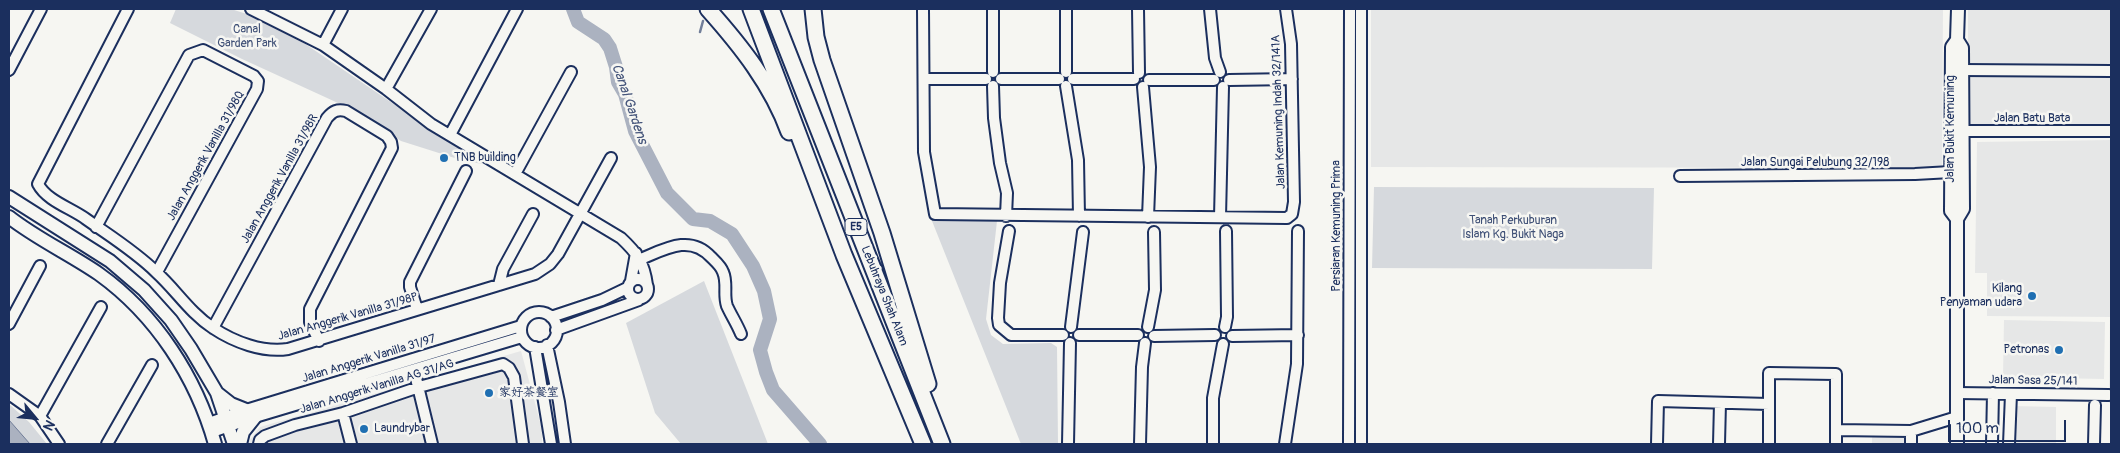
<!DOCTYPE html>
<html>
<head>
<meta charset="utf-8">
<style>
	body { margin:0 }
	#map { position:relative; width:2120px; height:453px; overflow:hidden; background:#f6f6f2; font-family:Pangolin,sans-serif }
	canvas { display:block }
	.frame { position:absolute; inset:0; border:10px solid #1b2f5e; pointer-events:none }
	.north { position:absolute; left:10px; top:393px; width:50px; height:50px; -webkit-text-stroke:4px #f6f6f2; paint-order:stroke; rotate:118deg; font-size:14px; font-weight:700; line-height:20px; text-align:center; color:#1b2f5e }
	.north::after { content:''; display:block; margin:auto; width:18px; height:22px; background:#1b2f5e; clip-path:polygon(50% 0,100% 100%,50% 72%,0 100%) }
	.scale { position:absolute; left:1948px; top:420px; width:118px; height:22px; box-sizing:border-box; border:2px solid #1b2f5e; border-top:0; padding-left:6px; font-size:15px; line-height:18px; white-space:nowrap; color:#1b2f5e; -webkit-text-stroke:4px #f6f6f2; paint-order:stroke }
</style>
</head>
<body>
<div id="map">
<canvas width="2120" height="453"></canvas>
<div class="frame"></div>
<div class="north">N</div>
<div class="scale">100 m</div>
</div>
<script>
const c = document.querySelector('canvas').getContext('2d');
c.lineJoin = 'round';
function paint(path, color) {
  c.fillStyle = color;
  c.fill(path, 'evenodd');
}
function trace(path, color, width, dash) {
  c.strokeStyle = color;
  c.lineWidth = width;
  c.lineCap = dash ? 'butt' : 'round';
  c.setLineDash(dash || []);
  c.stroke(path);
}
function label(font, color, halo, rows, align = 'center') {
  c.font = font + ' Pangolin,"LXGW WenKai TC",sans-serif';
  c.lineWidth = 5;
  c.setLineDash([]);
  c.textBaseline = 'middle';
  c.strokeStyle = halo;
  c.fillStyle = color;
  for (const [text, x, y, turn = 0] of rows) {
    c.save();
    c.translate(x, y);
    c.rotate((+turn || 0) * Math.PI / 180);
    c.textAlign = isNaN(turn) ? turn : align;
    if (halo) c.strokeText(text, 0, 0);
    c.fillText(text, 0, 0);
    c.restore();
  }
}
const built = new Path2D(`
	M 1371,9 L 1943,9 L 1942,168 L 1371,167 Z
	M 1968,9 L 2111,9 L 2111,126 L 1968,126 Z
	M 2111,140 L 2111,403 L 2109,403 L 2110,317 L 1987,316 L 1987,273 L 1975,273 L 1977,142 Z
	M 2004,320 L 2105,322 L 2104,379 L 2003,377 Z
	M 521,351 L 542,429 L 542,444 L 247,444 L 260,427 Z
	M 2013,406 L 2056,407 L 2056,444 L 2012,444 Z
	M 1872,433 L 1908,434 L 1908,444 L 1872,444 Z`);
const green = new Path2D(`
	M 176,9 L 231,9 L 253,16 L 298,39 L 482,164 L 461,160 L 401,141 L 362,114 L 242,59 L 170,23 Z
	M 1374,187 L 1654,188 L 1652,269 L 1372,268 Z
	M 932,221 L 997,221 L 986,319 L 991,335 L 1003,344 L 1051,343 L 1057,347 L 1058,444 L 1021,444 Z
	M 704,281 L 768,444 L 681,444 L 655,413 L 626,323 Z
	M 9,404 L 29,422 L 47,444 L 9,444 Z`);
const water = new Path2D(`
	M 9,420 L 30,444 L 9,444 Z`);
const stream = new Path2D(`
	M 700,32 L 703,21`);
const river = new Path2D(`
	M 573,9 L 578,22 L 604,39 L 610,48 L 616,67 L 618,82 L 625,94 L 635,131 L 667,193 L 693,219 L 710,221 L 732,234 L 753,266 L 764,291 L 770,319 L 760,350 L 766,372 L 773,390 L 820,444`);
const minor = new Path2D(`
	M 128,9 L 38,184 C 47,201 71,208 86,219 C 110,236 136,252 156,272 C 176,290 190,313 213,328 C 234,342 263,353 288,349 L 535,274 L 550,264 L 558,254 L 611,158
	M 251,9 L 323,45 L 386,89 L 431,124 L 621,238 C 637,253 644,262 647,285
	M 923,9 L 924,152 L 935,214 L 1287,218 L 1292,214 L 1294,202 L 1291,44 L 1286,9
	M 1138,9 L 1139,73
	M 1210,9 L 1215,58 L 1220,72
	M 323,45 L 342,9
	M 9,70 L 41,9
	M 1962,70 L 2111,71
	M 993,72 L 993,9
	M 1066,72 L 1066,9
	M 925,79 L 986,79
	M 1001,79 L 1059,79
	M 1073,79 L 1134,79
	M 1149,80 L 1214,80
	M 1229,80 L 1292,79
	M 993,86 L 994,118 L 1000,163 L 1007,193 L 1006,216
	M 1066,86 L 1078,160 L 1079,216
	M 1143,87 L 1150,167 L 1148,217
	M 386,89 L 431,9
	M 1956,131 L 2111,131
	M 450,135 L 517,9
	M 515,174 L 571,72
	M 1680,176 L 1915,174 L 1951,172
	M 1220,217 L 1223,87
	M 96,227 L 189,55 L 203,50 L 254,76 L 258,81 L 257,89 L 157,272
	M 1009,231 L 1000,283 L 998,318 L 999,325 L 1011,335 L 1063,335
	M 641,259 C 665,249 690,234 711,257 C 715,261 721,266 723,272 C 728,283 723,295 727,306 C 731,315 737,324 741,334
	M628 289a10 10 0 1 1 20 0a10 10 0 1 1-20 0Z
	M 631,281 L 636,253
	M 499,285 L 503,269 L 533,214
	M 417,309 L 410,287 L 410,282 L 466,171
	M521 330a18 18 0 1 1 36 0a18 18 0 1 1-36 0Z
	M 551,317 L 602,300 L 627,288
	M 9,324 L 40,266
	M 1071,327 L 1083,232
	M 1148,327 L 1155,290 L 1154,232
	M 1225,327 L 1227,317 L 1226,231
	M 213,328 L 327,118 C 333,111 337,109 346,111 L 387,136 L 391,142 L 392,148 L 310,309 L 310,322 L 319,341
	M 556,330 L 639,300
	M 1079,335 L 1138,335
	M 1154,336 L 1215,335
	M 1232,336 L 1298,335
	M 547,345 L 559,402 L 565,444
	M 535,347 L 551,444
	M 414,370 L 432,444
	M 1957,393 L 2109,395
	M 9,394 L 40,416 L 59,444
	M 343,413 L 351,444
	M 40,416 L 101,307
	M 209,423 L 246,410 L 521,326
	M 1836,430 L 1911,431 L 1957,417
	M 212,432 L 255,417 L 522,337
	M 107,444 L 152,365
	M 259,444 L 260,440 L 265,436 L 295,425 L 343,413 L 419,387 L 503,364 L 509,368 L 514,377 L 523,444
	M 1068,444 L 1070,343
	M 1140,444 L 1142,367 L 1145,343
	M 1213,444 L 1213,398 L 1223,344
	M 1285,444 L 1297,364 L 1298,231
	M 1349,444 L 1350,9
	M 1361,444 L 1361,9
	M 1657,444 L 1658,401 L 1769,404
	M 1719,444 L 1720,403
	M 1769,444 L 1769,373 L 1836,374 L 1836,444
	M 1911,444 L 1911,431
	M 1992,444 L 1993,393
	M 2009,444 L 2011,394
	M 2094,444 L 2095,405`);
const major = new Path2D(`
	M 9,197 L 110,261 L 144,290 L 171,320 L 191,349 L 217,393 L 234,444
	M 9,217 C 37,239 70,254 99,274 C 156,315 196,377 215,444
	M 1957,219 L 1951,211 L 1952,47 L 1957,40
	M 217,393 L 231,404 L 246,410
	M 240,444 L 243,432 L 255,417
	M 1957,444 L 1957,219 L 1963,209 L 1962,48 L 1957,40 L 1958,9`);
const highway = new Path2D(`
	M 708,9 C 741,46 772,85 789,132
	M 751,9 L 844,255 L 923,444
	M 771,9 L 942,444
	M 813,9 L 816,37 L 822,60 L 882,233 L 928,384`);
const markers = [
	[444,158,5,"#1f6fb2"],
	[2032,296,5,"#1f6fb2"],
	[2059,350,5,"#1f6fb2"],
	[489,393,5,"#1f6fb2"],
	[364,429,5,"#1f6fb2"]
];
const shields = [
	[856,227,22]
];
const shieldNames = [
	["E5",856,227]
];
const parkNames = [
	["Canal",247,30],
	["Garden Park",247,44],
	["Tanah Perkuburan",1513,221],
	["Islam Kg. Bukit Naga",1513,235]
];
const streetNames = [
	["Jalan Kemuning Indah 32/141A",1279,112,-92],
	["Jalan Batu Bata",2032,119],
	["Jalan Bukit Kemuning",1951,129,-90],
	["Jalan Anggerik Vanilla 31/98Q",206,156,-61],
	["Jalan Sungai Pelubung 32/198",1815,163],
	["Jalan Anggerik Vanilla 31/98R",280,179,-61],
	["Persiaran Kemuning Prima",1337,226,-90],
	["Lebuhraya Shah Alam",884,296,68],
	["Jalan Anggerik Vanilla 31/98P",348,317,-16],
	["Jalan Anggerik Vanilla 31/97",369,359,-17],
	["Jalan Sasa 25/141",2033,381,1],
	["Jalan Anggerik Vanilla AG 31/AG",377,387,-17]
];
const poiNames = [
	["TNB building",454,158],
	["Kilang",2022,289,"right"],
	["Penyaman udara",2022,303,"right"],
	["Petronas",2049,350,"right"],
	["家好茶餐室",499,393],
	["Laundrybar",374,429]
];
const waterNames = [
	["Canal Gardens",629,104,71]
];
paint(built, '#e6e7e7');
paint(green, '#d6d9dd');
paint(water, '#abb2c0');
trace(water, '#717e99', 1);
trace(stream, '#717e99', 2.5);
trace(river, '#abb2c0', 14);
trace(minor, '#1b2f5e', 14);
trace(major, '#1b2f5e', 16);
trace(highway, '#1b2f5e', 19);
trace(minor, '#f6f6f2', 10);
trace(major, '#f6f6f2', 12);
trace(highway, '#f6f6f2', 15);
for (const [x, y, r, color] of markers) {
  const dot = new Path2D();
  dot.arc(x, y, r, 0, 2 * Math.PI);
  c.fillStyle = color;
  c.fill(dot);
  trace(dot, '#f6f6f2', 2);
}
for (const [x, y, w] of shields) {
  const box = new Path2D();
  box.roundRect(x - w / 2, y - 8.5, w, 17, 4);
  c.fillStyle = '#f6f6f2';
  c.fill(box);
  trace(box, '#1b2f5e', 1);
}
label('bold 11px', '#1b2f5e', null, shieldNames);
label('12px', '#405177', '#f6f6f2', parkNames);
label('12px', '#1b2f5e', '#f6f6f2', streetNames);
label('12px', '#1b2f5e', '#f6f6f2', poiNames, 'left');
label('italic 14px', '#46567b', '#f6f6f2', waterNames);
</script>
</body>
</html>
